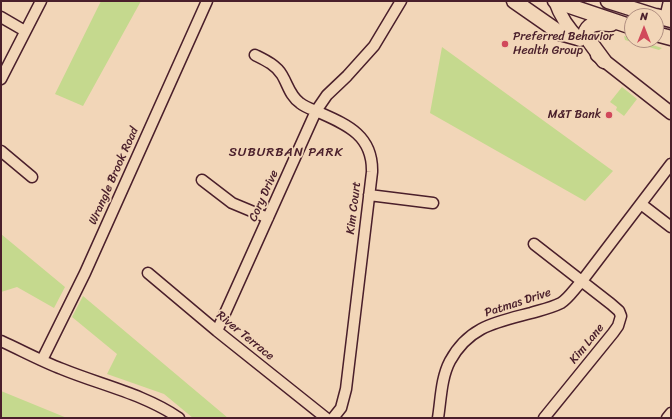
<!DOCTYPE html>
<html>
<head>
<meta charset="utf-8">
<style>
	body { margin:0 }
	#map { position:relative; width:672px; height:419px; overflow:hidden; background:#f2d6b8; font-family:Sriracha,sans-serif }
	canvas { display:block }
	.frame { position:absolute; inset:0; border:2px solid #4a1f2b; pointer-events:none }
	.north { position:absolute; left:624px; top:8px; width:40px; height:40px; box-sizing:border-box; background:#f2d6b8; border:1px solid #af8d80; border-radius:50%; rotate:0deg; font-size:11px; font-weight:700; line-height:16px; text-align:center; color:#4a1f2b }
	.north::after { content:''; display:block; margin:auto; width:14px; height:18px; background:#d1495b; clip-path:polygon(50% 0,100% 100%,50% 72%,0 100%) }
</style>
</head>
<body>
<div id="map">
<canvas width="672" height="419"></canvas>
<div class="frame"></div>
<div class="north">N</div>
</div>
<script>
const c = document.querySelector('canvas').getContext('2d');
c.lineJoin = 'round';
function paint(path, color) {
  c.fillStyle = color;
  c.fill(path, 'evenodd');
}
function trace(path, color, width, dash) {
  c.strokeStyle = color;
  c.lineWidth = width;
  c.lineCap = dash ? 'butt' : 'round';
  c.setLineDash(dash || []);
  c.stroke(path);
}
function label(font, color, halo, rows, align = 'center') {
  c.font = font + ' Sriracha,sans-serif';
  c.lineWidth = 3.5;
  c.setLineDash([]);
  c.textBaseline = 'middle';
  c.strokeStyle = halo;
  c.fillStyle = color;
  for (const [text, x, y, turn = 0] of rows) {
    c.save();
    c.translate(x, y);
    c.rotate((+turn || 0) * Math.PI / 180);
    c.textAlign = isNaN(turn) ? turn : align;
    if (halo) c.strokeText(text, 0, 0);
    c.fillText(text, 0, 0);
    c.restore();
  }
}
const green = new Path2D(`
	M 101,1 L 141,1 L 83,106 L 55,94 Z
	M 624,36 L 632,38 L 632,40 L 637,40 L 662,48 L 659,50 L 625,40 Z
	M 442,47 L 613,171 L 585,201 L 430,113 Z
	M 622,87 L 637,99 L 624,116 L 616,110 L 617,107 L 610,102 Z
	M 1,234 L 65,287 L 54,308 L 17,287 L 1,292 Z
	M 83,296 L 228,418 L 193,418 L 164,394 L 107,374 L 117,354 L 72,317 Z
	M 1,391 L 67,418 L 1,418 Z`);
const minor = new Path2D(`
	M 1,17 L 25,31
	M 665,18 L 669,1
	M 255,55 C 265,60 276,65 282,75 C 288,85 290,96 300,103 C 305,107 311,109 316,111 C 345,124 373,134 372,172 L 346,389 L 341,408 L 333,418
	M 1,79 L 41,1
	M 1,151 L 32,177
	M 202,180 L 232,203 L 268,218
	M 369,195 L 433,203
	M 641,204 L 671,227
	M 534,244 L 611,304 L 619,311 L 621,316 L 618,326 L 613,333 L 544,418
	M 148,273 L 217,331 L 326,418
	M 217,331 L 316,111 L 327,95 L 347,76 L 374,46 L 401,1
	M 1,341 C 21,350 41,361 62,369 C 101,385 144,394 179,418
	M 42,360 L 85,273 L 207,1
	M 438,418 C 441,399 441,378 450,361 C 469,326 497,322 531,313 C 541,310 551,308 561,303 C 569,298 575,288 582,281 L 671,164
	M 667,418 L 671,413`);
const major = new Path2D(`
	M 555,1 C 560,16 568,28 580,40
	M 597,55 L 671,113`);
const highway = new Path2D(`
	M 514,1 L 560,33 L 578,38
	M 555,1 L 632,27
	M 608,1 L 655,16
	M 656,16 L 671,20
	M 656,34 L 671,38
	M 604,61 L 590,42 L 586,31 C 591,21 602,24 611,24`);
const markers = [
	[505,44,4,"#d1495b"],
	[609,115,4,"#d1495b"]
];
const poiNames = [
	["Preferred Behavior",513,37],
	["Health Group",513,51],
	["M&T Bank",601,115,"right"]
];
const streetNames = [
	["Wrangle Brook Road",114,176,-66],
	["Cory Drive",264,196,-66],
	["Kim Court",354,208,-83],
	["Patmas Drive",518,303,-18],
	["River Terrace",245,336,39],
	["Kim Lane",587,344,-51]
];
const neighbourhoodNames = [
	["SUBURBAN PARK",286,153]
];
paint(green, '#c5d98e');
trace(minor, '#4a1f2b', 13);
trace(major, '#4a1f2b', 15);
trace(highway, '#4a1f2b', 17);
trace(minor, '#f2d6b8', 10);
trace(major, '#f2d6b8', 12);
trace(highway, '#f2d6b8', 14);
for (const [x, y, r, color] of markers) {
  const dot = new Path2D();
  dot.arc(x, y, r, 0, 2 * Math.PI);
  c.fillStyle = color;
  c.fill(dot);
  trace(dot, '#f2d6b8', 1.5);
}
label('12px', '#4a1f2b', '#f2d6b8', poiNames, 'left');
label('12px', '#4a1f2b', '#f2d6b8', streetNames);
c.letterSpacing = '1px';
label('13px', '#4a1f2b', '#f2d6b8', neighbourhoodNames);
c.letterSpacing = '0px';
</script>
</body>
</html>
